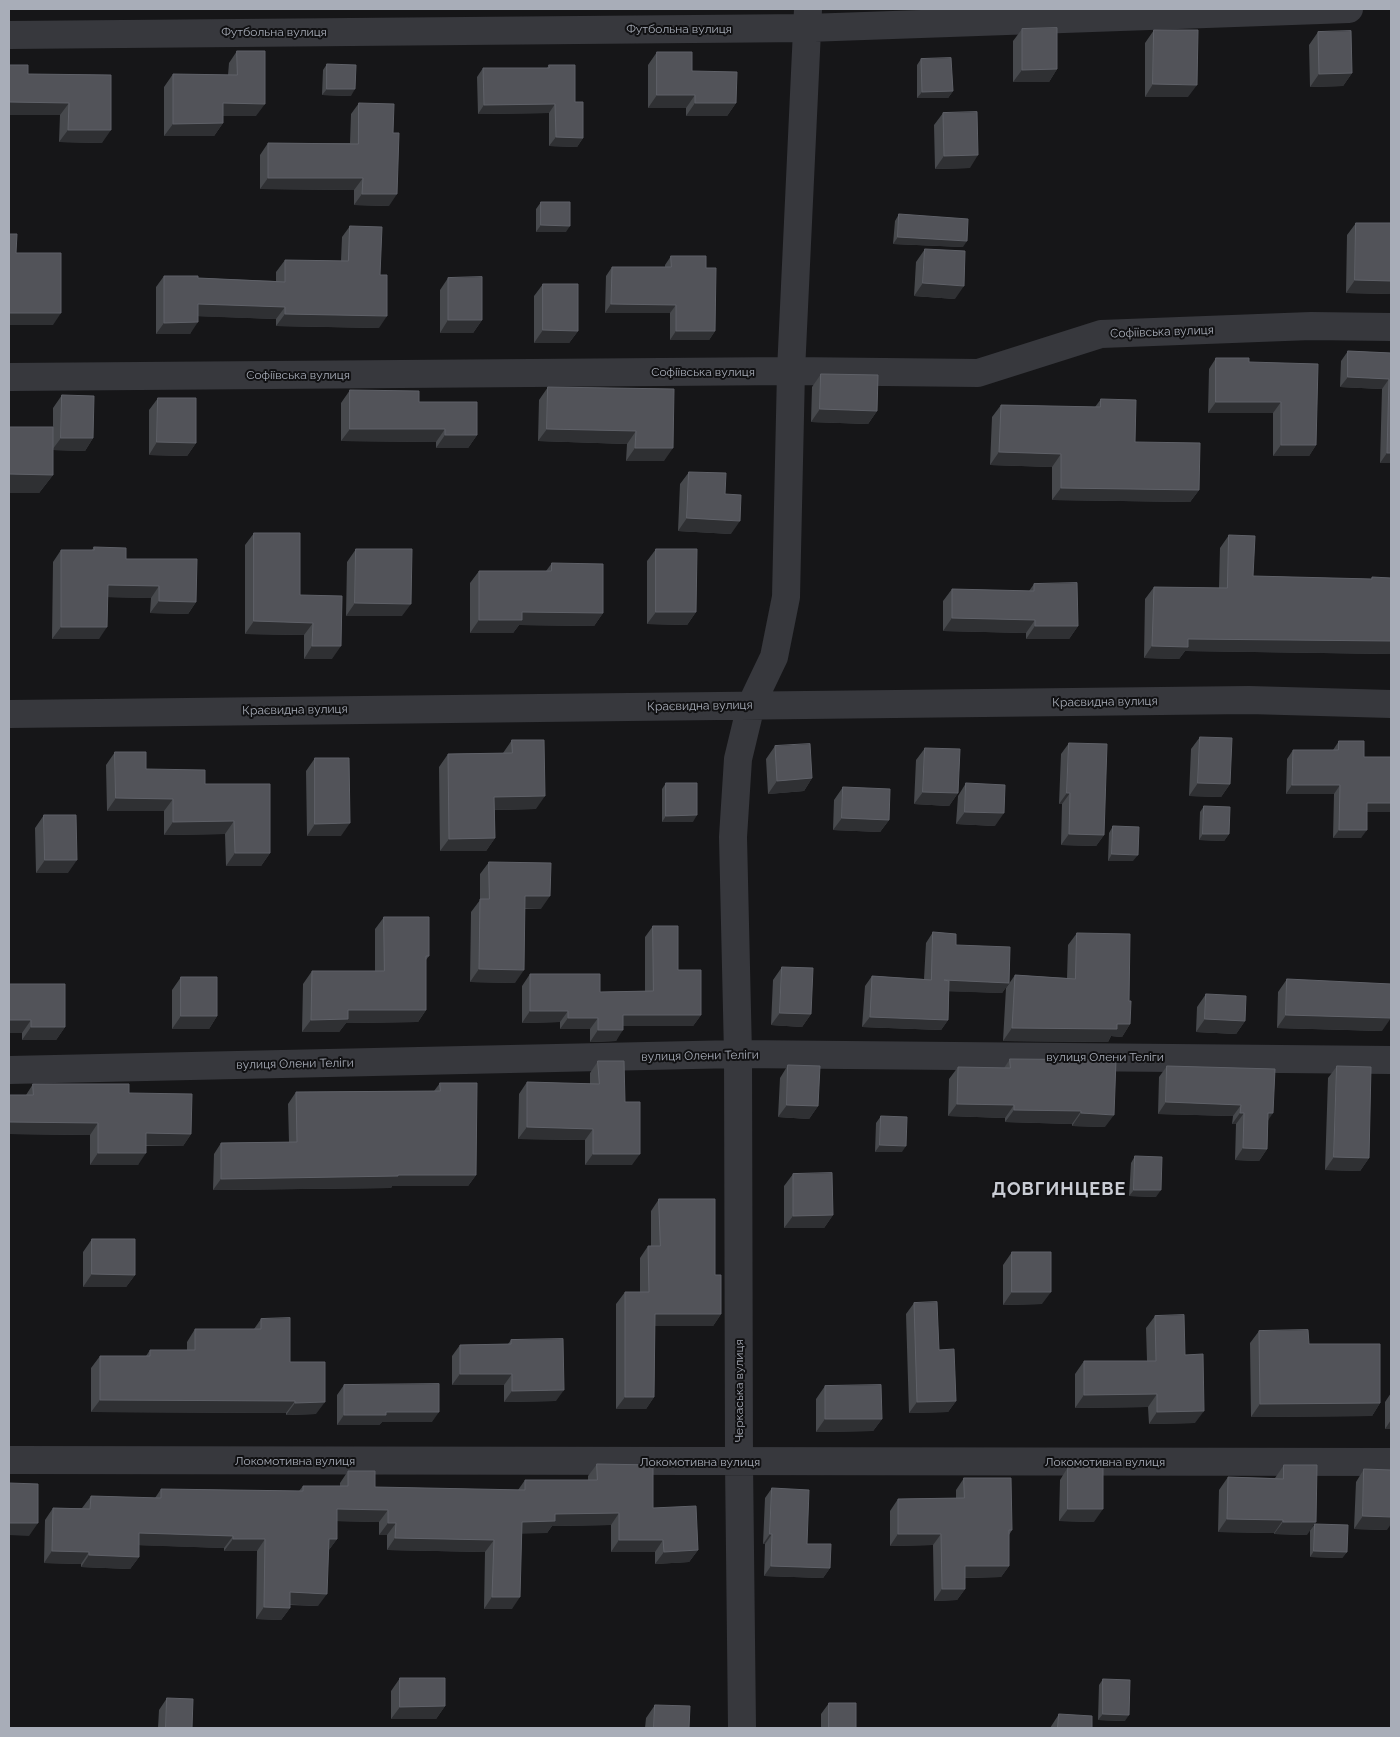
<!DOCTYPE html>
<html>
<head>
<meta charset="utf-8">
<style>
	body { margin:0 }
	#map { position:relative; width:1400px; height:1737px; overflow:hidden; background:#161618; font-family:Raleway,sans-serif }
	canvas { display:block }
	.frame { position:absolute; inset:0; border:10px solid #a8adb8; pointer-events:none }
</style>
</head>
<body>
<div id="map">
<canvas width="1400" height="1737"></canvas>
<div class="frame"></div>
</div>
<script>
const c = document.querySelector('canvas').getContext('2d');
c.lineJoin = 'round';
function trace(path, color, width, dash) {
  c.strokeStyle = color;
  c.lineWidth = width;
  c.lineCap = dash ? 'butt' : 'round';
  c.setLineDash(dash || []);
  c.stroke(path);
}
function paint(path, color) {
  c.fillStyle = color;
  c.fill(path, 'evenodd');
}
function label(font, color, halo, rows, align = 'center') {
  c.font = font + ' Raleway,sans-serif';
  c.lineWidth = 4;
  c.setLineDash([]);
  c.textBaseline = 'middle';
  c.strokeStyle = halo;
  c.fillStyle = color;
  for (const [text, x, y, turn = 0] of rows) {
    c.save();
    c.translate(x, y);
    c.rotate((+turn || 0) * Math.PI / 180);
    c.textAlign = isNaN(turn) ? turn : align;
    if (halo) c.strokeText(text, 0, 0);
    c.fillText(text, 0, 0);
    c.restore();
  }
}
const street = new Path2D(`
	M 9,35 L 807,28 L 1349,9
	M 9,377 L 791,371 L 978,373 L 1101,334 L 1311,326 L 1391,327
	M 9,714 L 1249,700 L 1391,704
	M 9,1070 L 738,1054 L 1391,1060
	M 9,1460 L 1391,1462
	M 742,1728 L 739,1462 L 738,1054 L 733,837 L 738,759 L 751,705 L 774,657 L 786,597 L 791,371 L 808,9`);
const wall = new Path2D(`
	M 1022,29 L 1057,69 L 1049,82 L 1013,82 L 1013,41 Z
	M 1154,30 L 1188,97 L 1145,97 L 1145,43 Z
	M 1318,32 L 1352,73 L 1343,86 L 1310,87 L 1309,45 Z
	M 237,51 L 256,116 L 223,116 L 223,123 L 214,136 L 164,136 L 164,87 L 173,74 L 228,75 L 229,63 Z
	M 657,52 L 692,71 L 736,103 L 727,116 L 686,116 L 686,108 L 648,108 L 648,65 Z
	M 921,59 L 953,91 L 948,98 L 917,98 L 917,65 Z
	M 327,64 L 351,96 L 322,95 L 323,70 Z
	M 9,65 L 28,74 L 111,75 L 102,143 L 59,142 L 60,115 L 9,115 Z
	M 549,65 L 575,102 L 583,138 L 577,147 L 549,146 L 549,113 L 478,114 L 477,77 L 483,68 L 547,68 Z
	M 359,103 L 389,206 L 354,205 L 354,190 L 260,189 L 260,155 L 268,143 L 350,143 L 351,114 Z
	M 943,113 L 970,168 L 935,169 L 934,125 Z
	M 541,202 L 566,232 L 536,232 L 536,209 Z
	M 899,214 L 963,247 L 893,244 L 895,221 Z
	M 1356,223 L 1391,223 L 1391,294 L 1346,293 L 1347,235 Z
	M 350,226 L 379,328 L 276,326 L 276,319 L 198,316 L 190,334 L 156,334 L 156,287 L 164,276 L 198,278 L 276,281 L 276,272 L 285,260 L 341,261 L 342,237 Z
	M 925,249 L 955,299 L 914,296 L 916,262 Z
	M 671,256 L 706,268 L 715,331 L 709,340 L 670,340 L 670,313 L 605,313 L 606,276 L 612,267 L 665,267 L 665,265 Z
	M 448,278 L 482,320 L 473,333 L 440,333 L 440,290 Z
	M 543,284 L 578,331 L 569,343 L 534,343 L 534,296 Z
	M 1348,351 L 1391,353 L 1391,463 L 1380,463 L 1382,389 L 1340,387 L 1341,361 Z
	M 1216,358 L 1249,362 L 1316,445 L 1309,456 L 1273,456 L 1273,413 L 1208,413 L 1209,369 Z
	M 821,374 L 877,411 L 868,424 L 811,422 L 812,387 Z
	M 548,387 L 674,389 L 664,461 L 626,461 L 627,444 L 538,441 L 539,400 Z
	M 350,390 L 419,402 L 477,435 L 468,448 L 436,448 L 436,442 L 341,441 L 341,403 Z
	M 62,395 L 93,438 L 85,451 L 53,450 L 53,475 L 39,493 L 9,493 L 9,427 L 53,427 L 53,408 Z
	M 158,398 L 196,443 L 187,456 L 149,455 L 149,410 Z
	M 1101,399 L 1135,442 L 1199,490 L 1190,502 L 1052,500 L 1052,467 L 990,465 L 992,417 L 1001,405 L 1095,407 Z
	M 689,472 L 725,494 L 731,534 L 678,531 L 680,484 Z
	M 254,533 L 300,595 L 332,659 L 304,659 L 304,635 L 245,634 L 245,545 Z
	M 1229,535 L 1253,576 L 1371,579 L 1372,577 L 1391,578 L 1391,654 L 1185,651 L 1179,659 L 1144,658 L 1145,599 L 1154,587 L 1219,588 L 1220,548 Z
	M 94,547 L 126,559 L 196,602 L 188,614 L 150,613 L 151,598 L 108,597 L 99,639 L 52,639 L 53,562 L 61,550 L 92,550 Z
	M 356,549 L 402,616 L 346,616 L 347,562 Z
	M 656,549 L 696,612 L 687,625 L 647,624 L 647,561 Z
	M 552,563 L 603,613 L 594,626 L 519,625 L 513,633 L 470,633 L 470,583 L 479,571 L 546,571 Z
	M 1034,584 L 1078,626 L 1069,639 L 1026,639 L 1026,633 L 943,631 L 943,601 L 952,589 L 1029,591 Z
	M 1200,737 L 1230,784 L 1221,797 L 1189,796 L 1191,749 Z
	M 512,740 L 536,809 L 495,810 L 495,838 L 486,851 L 440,851 L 439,767 L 448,754 L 503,753 Z
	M 1339,741 L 1364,757 L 1367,812 L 1361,838 L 1333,838 L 1334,794 L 1286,794 L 1287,759 L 1293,750 L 1333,750 Z
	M 1069,743 L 1104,835 L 1096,846 L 1061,845 L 1062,804 L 1059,804 L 1061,754 Z
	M 775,746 L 812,778 L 804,791 L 768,794 L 766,759 Z
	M 925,748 L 958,793 L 949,806 L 914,804 L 916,760 Z
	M 115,752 L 146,769 L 205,784 L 270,853 L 261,866 L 226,866 L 225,834 L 164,835 L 164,811 L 107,811 L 106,765 Z
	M 315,758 L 341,836 L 307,836 L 306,771 Z
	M 666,783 L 693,822 L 662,822 L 662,789 Z
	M 966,783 L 995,826 L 956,824 L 958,796 Z
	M 843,787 L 889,820 L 880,832 L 833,830 L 834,800 Z
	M 1204,806 L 1229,834 L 1224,841 L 1199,840 L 1200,812 Z
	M 44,815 L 68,873 L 36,873 L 35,828 Z
	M 1113,826 L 1133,861 L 1108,861 L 1109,833 Z
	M 489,862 L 541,909 L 525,909 L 515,983 L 470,982 L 471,912 L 480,900 L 480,874 Z
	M 384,917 L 429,956 L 426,960 L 426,1010 L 418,1022 L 346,1023 L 339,1032 L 302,1032 L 303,984 L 312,971 L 375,971 L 375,929 Z
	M 653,926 L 678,970 L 701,1015 L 693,1026 L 623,1026 L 616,1041 L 590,1042 L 590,1029 L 560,1029 L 560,1022 L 522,1023 L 522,986 L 530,974 L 600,992 L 645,991 L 645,937 Z
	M 933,932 L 956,945 L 1009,983 L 1002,993 L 949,991 L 948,1020 L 941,1030 L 862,1027 L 865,986 L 872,976 L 924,979 L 926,943 Z
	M 1077,933 L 1129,1001 L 1130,1024 L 1122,1037 L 1111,1036 L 1108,1042 L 1003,1041 L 1006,988 L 1015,975 L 1067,978 L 1068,945 Z
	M 782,967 L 811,1014 L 802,1027 L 771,1025 L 773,980 Z
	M 181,977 L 217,1016 L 209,1029 L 172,1029 L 172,990 Z
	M 1287,979 L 1382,1031 L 1277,1028 L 1278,992 Z
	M 9,984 L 65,1027 L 56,1040 L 22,1040 L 22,1033 Z
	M 1206,994 L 1245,1021 L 1236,1034 L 1196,1032 L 1197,1007 Z
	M 1010,1059 L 1105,1127 L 1072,1126 L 1072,1124 L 1005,1122 L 1005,1118 L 948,1116 L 949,1079 L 958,1067 L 1004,1068 Z
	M 598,1061 L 625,1102 L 632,1165 L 585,1165 L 585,1140 L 518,1139 L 519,1094 L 527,1082 L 590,1084 L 590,1073 Z
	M 788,1065 L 818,1106 L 809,1119 L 778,1117 L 780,1078 Z
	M 1167,1066 L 1275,1069 L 1268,1121 L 1267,1149 L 1259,1161 L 1235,1160 L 1236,1124 L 1232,1124 L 1233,1116 L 1158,1114 L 1159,1077 Z
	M 1337,1066 L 1369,1158 L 1360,1171 L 1325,1170 L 1328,1078 Z
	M 440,1083 L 476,1175 L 468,1186 L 392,1186 L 391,1188 L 213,1190 L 214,1154 L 221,1143 L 289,1142 L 288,1104 L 296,1092 L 434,1091 Z
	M 33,1084 L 129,1093 L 191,1134 L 183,1146 L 146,1146 L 138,1165 L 90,1165 L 90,1135 L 9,1134 L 9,1095 L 26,1095 Z
	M 881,1116 L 902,1152 L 875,1152 L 876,1123 Z
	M 1135,1156 L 1156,1197 L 1129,1196 L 1131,1163 Z
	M 793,1174 L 833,1215 L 824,1228 L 784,1228 L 784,1186 Z
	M 659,1199 L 715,1275 L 721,1314 L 713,1326 L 655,1326 L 654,1397 L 646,1409 L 616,1409 L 616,1304 L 625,1292 L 640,1292 L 640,1258 L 648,1246 L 651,1246 L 651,1211 Z
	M 92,1239 L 135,1275 L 126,1287 L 83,1287 L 83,1252 Z
	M 1012,1252 L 1042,1304 L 1003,1305 L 1003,1265 Z
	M 914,1303 L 939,1350 L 956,1401 L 948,1412 L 909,1413 L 906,1314 Z
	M 1155,1316 L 1185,1355 L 1195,1423 L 1149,1424 L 1148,1407 L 1075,1408 L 1075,1374 L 1084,1361 L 1147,1361 L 1146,1328 Z
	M 261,1319 L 290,1362 L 316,1414 L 286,1415 L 286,1413 L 91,1412 L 91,1368 L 100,1356 L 146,1356 L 150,1350 L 187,1350 L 187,1342 L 195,1329 L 254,1329 Z
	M 1259,1331 L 1309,1344 L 1380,1403 L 1372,1416 L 1251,1417 L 1250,1343 Z
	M 511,1340 L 556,1401 L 504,1402 L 504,1385 L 452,1385 L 452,1356 L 460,1345 L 508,1344 Z
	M 344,1385 L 432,1422 L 382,1422 L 379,1425 L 337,1425 L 337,1395 Z
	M 825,1386 L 882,1419 L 873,1431 L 816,1432 L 816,1399 Z
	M 1391,1393 L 1391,1429 L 1385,1429 L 1385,1402 Z
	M 597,1464 L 653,1508 L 698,1550 L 689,1562 L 655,1564 L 655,1552 L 611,1552 L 611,1525 L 552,1526 L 547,1533 L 522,1533 L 512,1609 L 484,1609 L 485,1552 L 387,1550 L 387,1535 L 379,1535 L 379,1522 L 337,1521 L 337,1539 L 328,1551 L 318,1606 L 290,1605 L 290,1608 L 281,1620 L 256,1619 L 257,1551 L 224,1551 L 224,1548 L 139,1545 L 139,1557 L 130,1569 L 81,1567 L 81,1564 L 44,1563 L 45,1520 L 53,1508 L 82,1508 L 91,1496 L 155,1498 L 161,1489 L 299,1491 L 303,1486 L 340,1486 L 340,1483 L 348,1471 L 375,1487 L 518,1490 L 525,1480 L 588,1480 L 588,1476 Z
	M 1284,1465 L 1307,1535 L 1274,1534 L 1274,1533 L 1218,1532 L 1219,1490 L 1228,1477 L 1275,1478 Z
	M 1068,1467 L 1094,1522 L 1059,1521 L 1060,1480 Z
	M 1364,1469 L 1387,1530 L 1354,1529 L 1356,1482 Z
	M 964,1478 L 1012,1530 L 1009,1535 L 1009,1566 L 1001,1577 L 965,1578 L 965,1589 L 957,1600 L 934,1601 L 933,1545 L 890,1546 L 890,1511 L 898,1499 L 956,1498 L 956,1490 Z
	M 772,1488 L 807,1544 L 830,1568 L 823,1578 L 764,1576 L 765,1544 L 763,1544 L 765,1498 Z
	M 1315,1524 L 1347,1552 L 1342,1558 L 1310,1557 L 1310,1530 Z
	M 400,1678 L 445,1706 L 436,1719 L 391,1719 L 391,1691 Z
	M 1103,1679 L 1125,1721 L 1098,1720 L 1099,1685 Z
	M 167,1698 L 192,1728 L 158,1728 L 159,1710 Z
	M 829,1703 L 856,1728 L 821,1728 L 821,1714 Z
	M 655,1705 L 689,1728 L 693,1728 L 645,1728 L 646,1718 Z
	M 1059,1714 L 1092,1728 L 1050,1728 Z`);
const shadedWall = new Path2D(`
	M 1057,69 L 1049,82 L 1013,82 L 1022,70 Z
	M 1352,73 L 1343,86 L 1310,87 L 1319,74 Z
	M 1153,84 L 1197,85 L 1188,97 L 1145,97 Z
	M 327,89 L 355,89 L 351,96 L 322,95 Z
	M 953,91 L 948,98 L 917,98 L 922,92 Z
	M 657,95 L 695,95 L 686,108 L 648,108 Z
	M 9,102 L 69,103 L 60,115 L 9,115 Z
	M 223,103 L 265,104 L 256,116 L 214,116 Z
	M 695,103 L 736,103 L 727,116 L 686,116 Z
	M 555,104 L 549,113 L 478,114 L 484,105 Z
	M 223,123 L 214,136 L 164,136 L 173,124 Z
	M 68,130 L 111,130 L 102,143 L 59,142 Z
	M 556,137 L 583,138 L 577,147 L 549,146 Z
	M 978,155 L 970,168 L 935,169 L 944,156 Z
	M 268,178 L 363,178 L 354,190 L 260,189 Z
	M 362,194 L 397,194 L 389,206 L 354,205 Z
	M 541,225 L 570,226 L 566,232 L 536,232 Z
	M 898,237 L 967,241 L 963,247 L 893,244 Z
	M 1355,280 L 1391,281 L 1391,294 L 1346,293 Z
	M 923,283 L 964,286 L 955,299 L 914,296 Z
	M 198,304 L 285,307 L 276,319 L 190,316 Z
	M 611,304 L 676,305 L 670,313 L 605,313 Z
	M 9,313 L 61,313 L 53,325 L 9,325 Z
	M 285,314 L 387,316 L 379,328 L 276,326 Z
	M 448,320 L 482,320 L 473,333 L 440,333 Z
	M 198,322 L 190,334 L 156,334 L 164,323 Z
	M 543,330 L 578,331 L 569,343 L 534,343 Z
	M 676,331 L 715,331 L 709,340 L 670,340 Z
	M 1348,377 L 1389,379 L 1382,389 L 1340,387 Z
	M 1216,402 L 1281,402 L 1273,413 L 1208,413 Z
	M 820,409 L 877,411 L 868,424 L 811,422 Z
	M 350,429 L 445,429 L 436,442 L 341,441 Z
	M 547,429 L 636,431 L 627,444 L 538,441 Z
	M 445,435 L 477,435 L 468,448 L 436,448 Z
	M 61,438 L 93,438 L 85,451 L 52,450 Z
	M 157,442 L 196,443 L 187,456 L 149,455 Z
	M 1281,445 L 1316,445 L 1309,456 L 1273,456 Z
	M 635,448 L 673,448 L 664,461 L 626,461 Z
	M 999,452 L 1061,454 L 1052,467 L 990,465 Z
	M 1387,453 L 1391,453 L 1391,463 L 1380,463 Z
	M 9,474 L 53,475 L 39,493 L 9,493 Z
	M 1061,488 L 1199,490 L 1190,502 L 1052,500 Z
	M 687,518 L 740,521 L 731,534 L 678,531 Z
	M 108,585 L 159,586 L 151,598 L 99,597 Z
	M 159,601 L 196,602 L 188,614 L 150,613 Z
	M 355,603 L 411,604 L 402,616 L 346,616 Z
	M 522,612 L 603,613 L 594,626 L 519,625 L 513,633 L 470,633 L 479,620 Z
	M 656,612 L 696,612 L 687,625 L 647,624 Z
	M 952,618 L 1035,620 L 1026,633 L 943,631 Z
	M 254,621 L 313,623 L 304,635 L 245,634 Z
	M 1035,626 L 1078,626 L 1069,639 L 1026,639 Z
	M 61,627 L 107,627 L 99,639 L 52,639 Z
	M 1188,639 L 1391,641 L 1391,654 L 1185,651 L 1179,659 L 1144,658 L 1152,646 Z
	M 312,646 L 341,646 L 332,659 L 304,659 Z
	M 812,778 L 804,791 L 768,794 L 777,781 Z
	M 1198,783 L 1230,784 L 1221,797 L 1189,796 Z
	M 1292,785 L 1340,785 L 1334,794 L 1286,794 Z
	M 923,792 L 958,793 L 949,806 L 914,804 Z
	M 1067,793 L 1070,793 L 1062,804 L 1059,804 Z
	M 545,796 L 536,809 L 486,810 L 494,797 Z
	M 116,798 L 173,799 L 164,811 L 107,811 Z
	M 1367,803 L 1391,803 L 1391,812 L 1361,812 Z
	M 965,812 L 1004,813 L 995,826 L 956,824 Z
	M 697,815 L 693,822 L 662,822 L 666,816 Z
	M 842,818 L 889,820 L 880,832 L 833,830 Z
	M 234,821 L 225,834 L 164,835 L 173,822 Z
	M 350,823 L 341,836 L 307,836 L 315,824 Z
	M 1339,830 L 1367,830 L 1361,838 L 1333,838 Z
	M 1069,834 L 1104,835 L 1096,846 L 1061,845 Z
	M 1203,834 L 1229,834 L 1224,841 L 1199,840 Z
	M 495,838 L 486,851 L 440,851 L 449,839 Z
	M 235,853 L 270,853 L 261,866 L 226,866 Z
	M 1112,854 L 1138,855 L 1133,861 L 1108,861 Z
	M 45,860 L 77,860 L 68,873 L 36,873 Z
	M 525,896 L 550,896 L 541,909 L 516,908 Z
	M 479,969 L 524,970 L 515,983 L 470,982 Z
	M 944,980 L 1009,983 L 1002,993 L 937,991 Z
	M 348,1010 L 426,1010 L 418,1022 L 346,1023 L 339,1032 L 302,1032 L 311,1020 Z
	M 530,1011 L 568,1011 L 560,1022 L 522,1023 Z
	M 780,1013 L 811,1014 L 802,1027 L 771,1025 Z
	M 623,1015 L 701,1015 L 693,1026 L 615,1026 Z
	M 1286,1015 L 1391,1018 L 1382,1031 L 1277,1028 Z
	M 181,1016 L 217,1016 L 209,1029 L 172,1029 Z
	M 870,1017 L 948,1020 L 941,1030 L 862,1027 Z
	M 568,1018 L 598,1018 L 590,1029 L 560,1029 Z
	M 1205,1019 L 1245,1021 L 1236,1034 L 1196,1032 Z
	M 9,1020 L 31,1020 L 22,1033 L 9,1033 Z
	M 1117,1024 L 1130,1024 L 1122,1037 L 1111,1036 L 1108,1042 L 1003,1041 L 1012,1028 Z
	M 31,1027 L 65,1027 L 56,1040 L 22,1040 Z
	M 598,1030 L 623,1030 L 616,1041 L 590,1042 Z
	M 1166,1102 L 1241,1105 L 1233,1116 L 1158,1114 Z
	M 957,1104 L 1014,1105 L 1005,1118 L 948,1116 Z
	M 787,1105 L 818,1106 L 809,1119 L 778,1117 Z
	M 1014,1110 L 1081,1111 L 1072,1124 L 1005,1122 Z
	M 1081,1113 L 1114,1115 L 1105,1127 L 1072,1126 Z
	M 1240,1113 L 1244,1113 L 1236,1124 L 1232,1124 Z
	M 1268,1113 L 1273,1113 L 1265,1125 Z
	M 9,1122 L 98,1123 L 90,1135 L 9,1134 Z
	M 527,1127 L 593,1129 L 585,1140 L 518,1139 Z
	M 146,1133 L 191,1134 L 183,1146 L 138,1145 Z
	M 880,1145 L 906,1146 L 902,1152 L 875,1152 Z
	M 1243,1148 L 1267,1149 L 1259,1161 L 1235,1160 Z
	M 98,1153 L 146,1153 L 138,1165 L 90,1165 Z
	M 593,1154 L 640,1154 L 632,1165 L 585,1165 Z
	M 1334,1157 L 1369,1158 L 1360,1171 L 1325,1170 Z
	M 398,1175 L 476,1175 L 468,1186 L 392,1186 L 391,1188 L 213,1190 L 221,1179 Z
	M 1134,1190 L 1161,1190 L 1156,1197 L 1129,1196 Z
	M 833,1215 L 824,1228 L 784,1228 L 793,1216 Z
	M 92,1274 L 135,1275 L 126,1287 L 83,1287 Z
	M 1012,1292 L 1051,1292 L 1042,1304 L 1003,1305 Z
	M 655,1314 L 721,1314 L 713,1326 L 646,1326 Z
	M 460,1374 L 512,1374 L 504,1385 L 452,1385 Z
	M 564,1390 L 556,1401 L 504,1402 L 512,1391 Z
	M 1157,1394 L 1148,1407 L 1075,1408 L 1084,1395 Z
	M 625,1397 L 654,1397 L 646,1409 L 616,1409 Z
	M 100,1400 L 295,1401 L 286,1413 L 91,1412 Z
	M 956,1401 L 948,1412 L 909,1413 L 917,1402 Z
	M 325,1402 L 316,1414 L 286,1415 L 295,1403 Z
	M 1380,1403 L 1372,1416 L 1251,1417 L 1260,1404 Z
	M 1204,1411 L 1195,1423 L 1149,1424 L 1157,1412 Z
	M 386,1412 L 439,1412 L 432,1422 L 382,1422 L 379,1425 L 337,1425 L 344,1415 Z
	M 825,1419 L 882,1419 L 873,1431 L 816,1432 Z
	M 1391,1420 L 1391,1429 L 1385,1429 Z
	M 337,1509 L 388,1510 L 379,1522 L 329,1521 Z
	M 1068,1509 L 1103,1509 L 1094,1522 L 1059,1521 Z
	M 619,1513 L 611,1525 L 552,1526 L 547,1533 L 514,1534 L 522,1522 L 555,1514 Z
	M 1363,1516 L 1391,1517 L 1391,1524 L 1387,1530 L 1354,1529 Z
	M 1227,1519 L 1283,1520 L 1274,1533 L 1218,1532 Z
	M 1283,1522 L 1316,1522 L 1307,1535 L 1274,1534 Z
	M 9,1523 L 38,1523 L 29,1536 L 9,1535 Z
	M 388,1523 L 396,1523 L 387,1535 L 379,1535 Z
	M 139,1533 L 233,1536 L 224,1548 L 131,1545 Z
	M 770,1534 L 772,1534 L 765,1544 L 763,1544 Z
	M 898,1534 L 941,1534 L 933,1545 L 890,1546 Z
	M 395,1538 L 494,1540 L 485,1552 L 387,1550 Z
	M 233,1539 L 265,1539 L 257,1551 L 224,1551 Z
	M 329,1539 L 337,1539 L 328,1551 Z
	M 619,1540 L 663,1540 L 655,1552 L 611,1552 Z
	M 698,1550 L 689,1562 L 655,1564 L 664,1552 Z
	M 52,1551 L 89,1552 L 81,1564 L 44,1563 Z
	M 1314,1551 L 1347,1552 L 1342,1558 L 1310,1557 Z
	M 89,1555 L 139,1557 L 130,1569 L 81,1567 Z
	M 771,1566 L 830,1568 L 823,1578 L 764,1576 Z
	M 965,1566 L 1009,1566 L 1001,1577 L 957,1578 Z
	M 942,1589 L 965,1589 L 957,1600 L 934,1601 Z
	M 290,1592 L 327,1594 L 318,1606 L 282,1604 Z
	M 492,1597 L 520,1597 L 512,1609 L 484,1609 Z
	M 264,1607 L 290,1608 L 281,1620 L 256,1619 Z
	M 445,1706 L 436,1719 L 391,1719 L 400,1707 Z
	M 1103,1714 L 1129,1715 L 1125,1721 L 1098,1720 Z`);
const building = new Path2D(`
	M 1057,28 L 1057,69 L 1022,70 L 1022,29 Z
	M 1154,30 L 1198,30 L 1197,85 L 1153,84 Z
	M 1351,31 L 1352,73 L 1319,74 L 1318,32 Z
	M 237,51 L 265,51 L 265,104 L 223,103 L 223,123 L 173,124 L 173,74 L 237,75 Z
	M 657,52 L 692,52 L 692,71 L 737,72 L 736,103 L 695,103 L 695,95 L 657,95 Z
	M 951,58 L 953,91 L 922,92 L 921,59 Z
	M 327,64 L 356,65 L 355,89 L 327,89 Z
	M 9,65 L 28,65 L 28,74 L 111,75 L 111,130 L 68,130 L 69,103 L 9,102 Z
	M 549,65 L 575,65 L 575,102 L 583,102 L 583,138 L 556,137 L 555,104 L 484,105 L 483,68 L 549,68 Z
	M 359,103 L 394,104 L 393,133 L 399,133 L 397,194 L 362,194 L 363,178 L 268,178 L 268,143 L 358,144 Z
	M 977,112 L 978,155 L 944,156 L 943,113 Z
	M 541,202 L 570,202 L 570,226 L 541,225 Z
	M 899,214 L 968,219 L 967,241 L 898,237 Z
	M 1356,223 L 1391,223 L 1391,281 L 1355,280 Z
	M 350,226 L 382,227 L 380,275 L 387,275 L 387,316 L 285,314 L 285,307 L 198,304 L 198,322 L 164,323 L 164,276 L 198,276 L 198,278 L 285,282 L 285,260 L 348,261 Z
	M 9,234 L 17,234 L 16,253 L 61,253 L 61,313 L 9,313 Z
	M 925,249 L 965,251 L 964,286 L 923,283 Z
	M 671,256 L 706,256 L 706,268 L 716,268 L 715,331 L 676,331 L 676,305 L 611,304 L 612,267 L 671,267 Z
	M 482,277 L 482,320 L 448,320 L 448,278 Z
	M 543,284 L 578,284 L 578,331 L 543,330 Z
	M 1348,351 L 1391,353 L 1391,453 L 1387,453 L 1389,379 L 1348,377 Z
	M 1216,358 L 1249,358 L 1249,362 L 1318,364 L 1316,445 L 1281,445 L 1281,402 L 1216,402 Z
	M 821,374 L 878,375 L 877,411 L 820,409 Z
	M 548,387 L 674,389 L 673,448 L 635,448 L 636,431 L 547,429 Z
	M 350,390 L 419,391 L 419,402 L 477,402 L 477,435 L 445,435 L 445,429 L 350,429 Z
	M 62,395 L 94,396 L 93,438 L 61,438 Z
	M 158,398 L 196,398 L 196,443 L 157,442 Z
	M 1101,399 L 1136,400 L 1135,442 L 1200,443 L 1199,490 L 1061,488 L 1061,454 L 999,452 L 1001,405 L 1100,407 Z
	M 9,427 L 53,427 L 53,475 L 9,474 Z
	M 689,472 L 726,473 L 725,494 L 741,495 L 740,521 L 687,518 Z
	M 254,533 L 300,533 L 300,595 L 342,596 L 341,646 L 312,646 L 313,623 L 254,621 Z
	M 1229,535 L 1255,536 L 1253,576 L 1372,579 L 1372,577 L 1391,578 L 1391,641 L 1188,639 L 1188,647 L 1152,646 L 1154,587 L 1227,588 Z
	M 94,547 L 126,548 L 126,559 L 197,559 L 196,602 L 159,601 L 159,586 L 108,585 L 107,627 L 61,627 L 61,550 L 94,550 Z
	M 356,549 L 412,549 L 411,604 L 355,603 Z
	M 656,549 L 697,549 L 696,612 L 656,612 Z
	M 552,563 L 603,564 L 603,613 L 522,612 L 522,620 L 479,620 L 479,571 L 551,571 Z
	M 1077,583 L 1078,626 L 1035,626 L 1035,620 L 952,618 L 952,589 L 1034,591 L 1034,584 Z
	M 1200,737 L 1232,738 L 1230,784 L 1198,783 Z
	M 512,740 L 544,740 L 545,796 L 494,797 L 495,838 L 449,839 L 448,754 L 512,753 Z
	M 1339,741 L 1364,741 L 1364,757 L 1391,757 L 1391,803 L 1367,803 L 1367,830 L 1339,830 L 1340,785 L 1292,785 L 1293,750 L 1338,750 Z
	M 1069,743 L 1107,744 L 1104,835 L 1069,834 L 1070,793 L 1067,793 Z
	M 810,744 L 812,778 L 777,781 L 775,746 Z
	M 925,748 L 960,749 L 958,793 L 923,792 Z
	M 115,752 L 146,752 L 146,769 L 205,770 L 205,784 L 270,784 L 270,853 L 235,853 L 234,821 L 173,822 L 173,799 L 116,798 Z
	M 315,758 L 349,758 L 350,823 L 315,824 Z
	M 666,783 L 697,783 L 697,815 L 666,816 Z
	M 966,783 L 1005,785 L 1004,813 L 965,812 Z
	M 843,787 L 890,789 L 889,820 L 842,818 Z
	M 1204,806 L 1230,807 L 1229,834 L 1203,834 Z
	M 44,815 L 76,815 L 77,860 L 45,860 Z
	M 1113,826 L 1139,827 L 1138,855 L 1112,854 Z
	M 489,862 L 551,863 L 550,896 L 525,896 L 524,970 L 479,969 L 480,899 L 489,899 Z
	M 384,917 L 429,917 L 429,956 L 426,956 L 426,1010 L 348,1010 L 348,1019 L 311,1020 L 312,971 L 384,971 Z
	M 653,926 L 678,926 L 678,970 L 701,970 L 701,1015 L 623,1015 L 623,1030 L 598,1030 L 598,1018 L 568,1018 L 568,1011 L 530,1011 L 530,974 L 600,974 L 600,992 L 653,991 Z
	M 933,932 L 956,934 L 956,945 L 1010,947 L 1009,983 L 944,980 L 949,981 L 948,1020 L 870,1017 L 872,976 L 931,980 Z
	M 1077,933 L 1130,934 L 1129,1001 L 1131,1001 L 1130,1024 L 1117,1024 L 1117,1029 L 1012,1028 L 1015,975 L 1075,979 Z
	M 782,967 L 813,968 L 811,1014 L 780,1013 Z
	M 9,975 L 9,984 L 65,984 L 65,1027 L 31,1027 L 31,1020 L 9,1020 Z
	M 181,977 L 217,977 L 217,1016 L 181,1016 Z
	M 1287,979 L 1391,984 L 1391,1018 L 1286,1015 Z
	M 1206,994 L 1246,996 L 1245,1021 L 1205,1019 Z
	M 1010,1059 L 1116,1060 L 1114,1115 L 1081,1113 L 1081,1111 L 1014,1110 L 1014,1105 L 957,1104 L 958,1067 L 1010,1068 Z
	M 598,1061 L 624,1061 L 625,1102 L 640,1102 L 640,1154 L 593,1154 L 593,1129 L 527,1127 L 527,1082 L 599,1084 Z
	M 788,1065 L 820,1066 L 818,1106 L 787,1105 Z
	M 1167,1066 L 1275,1069 L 1273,1113 L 1268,1113 L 1267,1149 L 1243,1148 L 1244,1113 L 1240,1113 L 1241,1105 L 1166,1102 Z
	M 1337,1066 L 1371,1067 L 1369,1158 L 1334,1157 Z
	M 440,1083 L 477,1083 L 476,1175 L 398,1175 L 398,1176 L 221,1179 L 221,1143 L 297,1142 L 296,1092 L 440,1091 Z
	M 33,1084 L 129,1084 L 129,1093 L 192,1094 L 191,1134 L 146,1133 L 146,1153 L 98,1153 L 98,1123 L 9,1122 L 9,1095 L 33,1095 Z
	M 881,1116 L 907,1117 L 906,1146 L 880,1145 Z
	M 1135,1156 L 1162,1157 L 1161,1190 L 1134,1190 Z
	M 832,1173 L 833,1215 L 793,1216 L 793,1174 Z
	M 659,1199 L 715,1199 L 715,1275 L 721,1275 L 721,1314 L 655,1314 L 654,1397 L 625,1397 L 625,1292 L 649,1292 L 648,1246 L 660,1246 Z
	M 92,1239 L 135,1239 L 135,1275 L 92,1274 Z
	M 1012,1252 L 1051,1252 L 1051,1292 L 1012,1292 Z
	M 937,1302 L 939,1350 L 954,1349 L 956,1401 L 917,1402 L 914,1303 Z
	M 1184,1315 L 1185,1355 L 1203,1354 L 1204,1411 L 1157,1412 L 1157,1394 L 1084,1395 L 1084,1361 L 1156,1361 L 1155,1316 Z
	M 290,1318 L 290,1362 L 325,1362 L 325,1402 L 295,1403 L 295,1401 L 100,1400 L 100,1356 L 150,1356 L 150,1350 L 195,1350 L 195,1329 L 261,1329 L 261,1319 Z
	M 1308,1330 L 1309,1344 L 1380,1344 L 1380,1403 L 1260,1404 L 1259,1331 Z
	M 563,1339 L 564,1390 L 512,1391 L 512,1374 L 460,1374 L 460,1345 L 511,1344 L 511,1340 Z
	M 439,1384 L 439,1412 L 386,1412 L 386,1415 L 344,1415 L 344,1385 Z
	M 881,1385 L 882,1419 L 825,1419 L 825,1386 Z
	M 597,1464 L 653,1465 L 653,1508 L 696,1506 L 698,1550 L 664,1552 L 663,1540 L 619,1540 L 619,1513 L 555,1514 L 555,1521 L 522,1522 L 520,1597 L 492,1597 L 494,1540 L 395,1538 L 396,1523 L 388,1523 L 388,1510 L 337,1509 L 337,1539 L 329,1539 L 327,1594 L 290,1592 L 290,1608 L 264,1607 L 265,1539 L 233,1539 L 233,1536 L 139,1533 L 139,1557 L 89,1555 L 89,1552 L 52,1551 L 53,1508 L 90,1509 L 91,1496 L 161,1498 L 161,1489 L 303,1491 L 303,1486 L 348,1486 L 348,1471 L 375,1471 L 375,1487 L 525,1490 L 525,1480 L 597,1480 Z
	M 1284,1465 L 1317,1465 L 1316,1522 L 1283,1522 L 1283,1520 L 1227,1519 L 1228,1477 L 1283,1479 Z
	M 1068,1467 L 1103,1467 L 1103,1509 L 1068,1509 Z
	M 1364,1469 L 1391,1470 L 1391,1517 L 1363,1516 Z
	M 964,1478 L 1011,1478 L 1012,1530 L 1009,1530 L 1009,1566 L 965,1566 L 965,1589 L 942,1589 L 941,1534 L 898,1534 L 898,1499 L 964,1498 Z
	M 9,1483 L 38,1484 L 38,1523 L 9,1523 Z
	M 772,1488 L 809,1490 L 807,1544 L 831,1544 L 830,1568 L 771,1566 L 772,1534 L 770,1534 Z
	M 1315,1524 L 1348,1525 L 1347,1552 L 1314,1551 Z
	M 400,1678 L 445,1678 L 445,1706 L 400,1707 Z
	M 1103,1679 L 1130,1680 L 1129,1715 L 1103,1714 Z
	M 167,1698 L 193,1699 L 192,1728 L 166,1728 Z
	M 829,1703 L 856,1703 L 856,1728 L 829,1728 Z
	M 655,1705 L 690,1706 L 689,1728 L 693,1728 L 654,1728 Z
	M 1059,1714 L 1092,1716 L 1092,1728 L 1058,1728 Z`);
const streetNames = [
	["Футбольна вулиця",679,29],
	["Футбольна вулиця",274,32],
	["Софіївська вулиця",1162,332,-2],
	["Софіївська вулиця",703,372],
	["Софіївська вулиця",298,375],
	["Краєвидна вулиця",1105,702,-1],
	["Краєвидна вулиця",700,706,-1],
	["Краєвидна вулиця",295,710,-1],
	["вулиця Олени Теліги",700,1056,-1],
	["вулиця Олени Теліги",1105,1057],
	["вулиця Олени Теліги",295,1064,-1],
	["Черкаська вулиця",739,1391,-90],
	["Локомотивна вулиця",295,1461],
	["Локомотивна вулиця",700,1462],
	["Локомотивна вулиця",1105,1462]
];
const districtNames = [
	["ДОВГИНЦЕВЕ",1059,1190]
];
trace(street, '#37383d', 28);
paint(wall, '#47494d');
paint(shadedWall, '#2f3033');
paint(building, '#525359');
trace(building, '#5f6168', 1);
label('12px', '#a8adb8', '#111113', streetNames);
c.letterSpacing = '1px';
label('bold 18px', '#c9ccd4', '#111113', districtNames);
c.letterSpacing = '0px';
</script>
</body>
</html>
